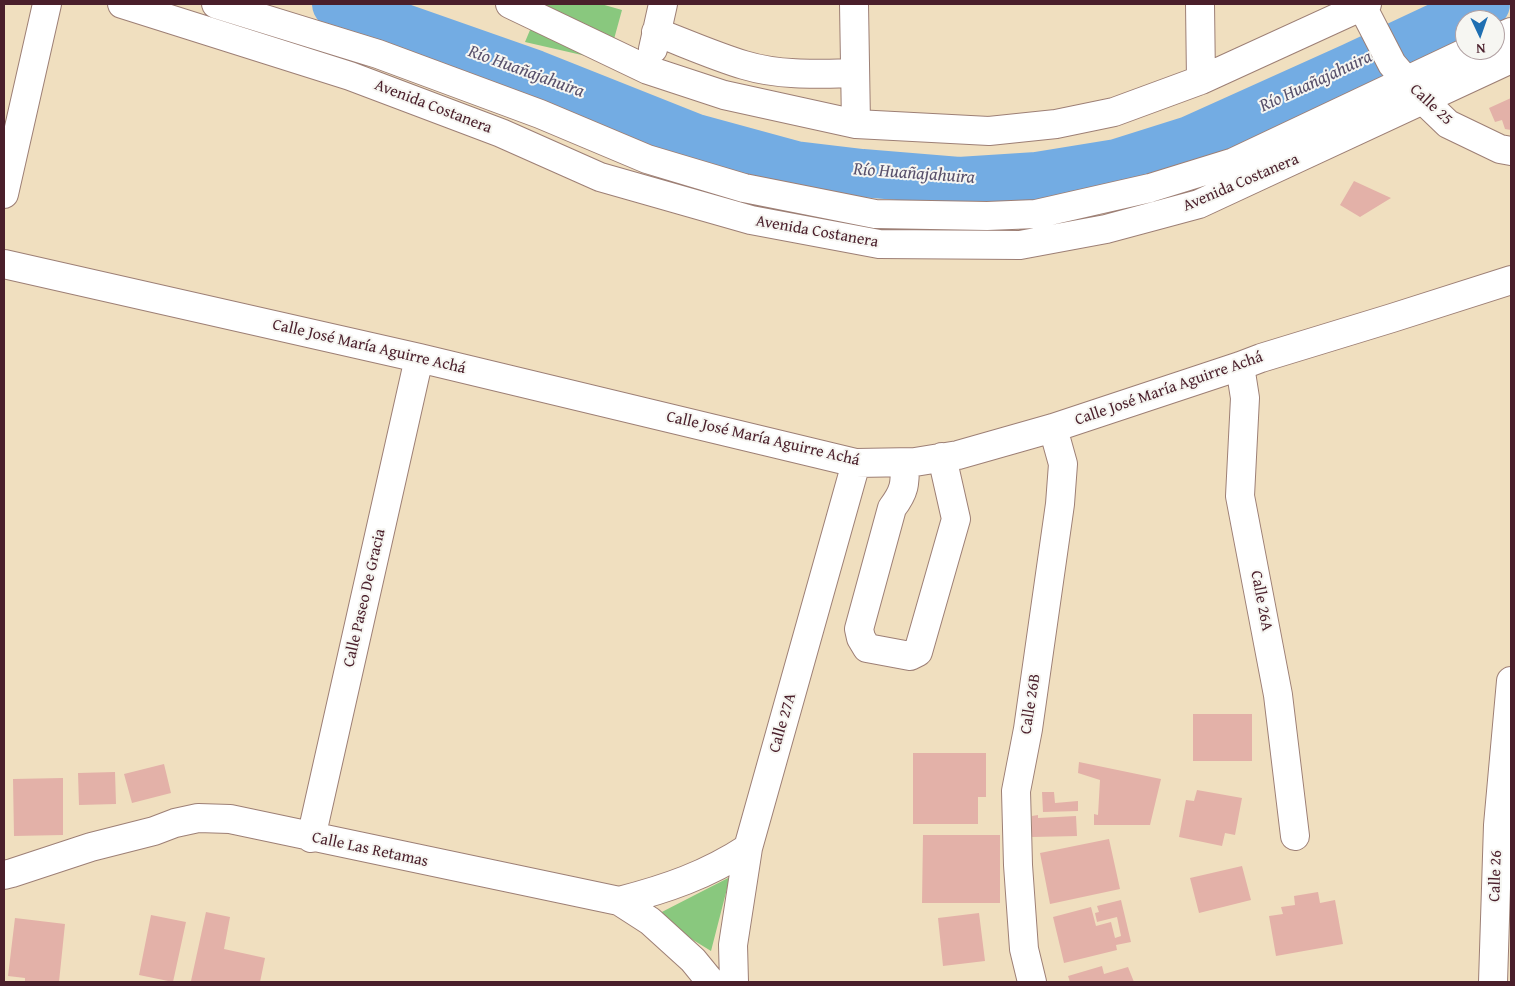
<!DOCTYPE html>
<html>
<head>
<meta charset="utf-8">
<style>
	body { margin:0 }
	#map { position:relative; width:1515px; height:986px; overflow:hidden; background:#f0dfbf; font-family:"Gentium Book Plus",serif }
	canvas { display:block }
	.frame { position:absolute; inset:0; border:5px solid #4a1f2b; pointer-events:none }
	.north { position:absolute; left:1455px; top:10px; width:50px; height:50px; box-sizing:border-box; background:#f6f6f2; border:1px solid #b1a0a2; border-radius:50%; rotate:177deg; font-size:14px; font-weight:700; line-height:20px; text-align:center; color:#4a1f2b }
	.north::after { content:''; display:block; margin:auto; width:18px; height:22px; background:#1f6fb2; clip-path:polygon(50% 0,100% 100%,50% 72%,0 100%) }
</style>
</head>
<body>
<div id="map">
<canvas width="1515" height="986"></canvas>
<div class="frame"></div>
<div class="north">N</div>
</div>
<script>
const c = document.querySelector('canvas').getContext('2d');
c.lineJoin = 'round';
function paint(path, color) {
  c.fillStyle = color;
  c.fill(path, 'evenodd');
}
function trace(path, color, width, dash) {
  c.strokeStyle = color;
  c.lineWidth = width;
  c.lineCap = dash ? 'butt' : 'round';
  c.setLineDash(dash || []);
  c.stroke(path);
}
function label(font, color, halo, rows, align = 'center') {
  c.font = font + ' "Gentium Book Plus",serif';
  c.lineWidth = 4;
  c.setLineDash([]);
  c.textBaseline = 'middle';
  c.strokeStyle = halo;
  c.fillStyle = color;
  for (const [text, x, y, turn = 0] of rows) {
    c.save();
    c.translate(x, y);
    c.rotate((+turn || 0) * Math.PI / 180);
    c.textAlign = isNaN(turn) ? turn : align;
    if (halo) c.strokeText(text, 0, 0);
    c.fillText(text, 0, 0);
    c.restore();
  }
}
const green = new Path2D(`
	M 546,4 L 601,4 L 622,10 L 608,61 L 525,42 L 530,30 Z
	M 730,877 L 711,951 L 654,916 Z`);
const river = new Path2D(`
	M 336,4 L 535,74 L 696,138 L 795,165 L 862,173 L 959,181 L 1037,176 L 1117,163 L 1190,140 L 1352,67 L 1486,4`);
const building = new Path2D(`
	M 1511,98 L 1511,130 L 1505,129 L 1502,120 L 1495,122 L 1489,108 Z
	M 1354,181 L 1391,198 L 1360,217 L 1340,205 Z
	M 1193,714 L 1252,714 L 1252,761 L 1193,761 Z
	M 913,753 L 986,753 L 986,797 L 978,797 L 978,824 L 913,824 Z
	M 1079,762 L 1161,779 L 1150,825 L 1094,825 L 1094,814 L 1098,815 L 1100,780 L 1078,773 Z
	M 164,764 L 171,793 L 132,803 L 124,774 Z
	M 115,772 L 116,804 L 79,805 L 78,773 Z
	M 63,778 L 63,835 L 14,836 L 13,779 Z
	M 1197,790 L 1242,798 L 1235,835 L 1225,833 L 1222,846 L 1179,837 L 1186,800 L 1194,801 Z
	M 1042,792 L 1054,792 L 1055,803 L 1078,801 L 1078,811 L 1043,812 Z
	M 1038,815 L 1038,818 L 1076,816 L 1077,836 L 1032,837 L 1032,816 Z
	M 923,835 L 1000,835 L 1000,903 L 922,903 Z
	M 1109,839 L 1120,889 L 1050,904 L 1040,853 Z
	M 1242,866 L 1251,900 L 1199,913 L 1190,878 Z
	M 1318,892 L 1320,903 L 1335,900 L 1343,944 L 1276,956 L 1269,916 L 1283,914 L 1281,907 L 1295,905 L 1294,896 Z
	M 1121,900 L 1131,942 L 1116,945 L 1117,950 L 1064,963 L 1053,917 L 1091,907 L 1096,926 L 1111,922 L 1115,938 L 1121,936 L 1117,917 L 1097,922 L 1095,913 L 1099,912 L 1097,906 Z
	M 206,912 L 230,917 L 224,949 L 265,958 L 260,982 L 191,981 Z
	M 979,913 L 985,961 L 943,966 L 938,918 Z
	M 151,915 L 186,922 L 173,982 L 139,975 Z
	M 15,918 L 65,924 L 59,982 L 25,982 L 25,978 L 8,976 Z
	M 1102,966 L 1104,974 L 1128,967 L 1134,982 L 1070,982 L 1068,976 Z`);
const minor = new Path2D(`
	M 510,4 L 648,70 L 724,95 L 856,124 L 989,131 L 1056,124 L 1114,112 L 1201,80 L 1367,4
	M 854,4 L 856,124
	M 1200,4 L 1201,80
	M 1362,6 L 1392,64 L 1423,100 L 1448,124 L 1500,149 L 1511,151
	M 656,32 C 685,43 714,56 744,65 C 780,76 818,74 855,73
	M 653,49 L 663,4
	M 4,194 L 47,4
	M 4,264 L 419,358 L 856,463 L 915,462 L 958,455 L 1053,428 L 1240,366 L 1261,358 L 1392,318 L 1511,280
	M 1240,366 L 1245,398 L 1240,496 L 1278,695 L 1295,836
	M 905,463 C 905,484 905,491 892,508 L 859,629 L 861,638 L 867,648 L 910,656 L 918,652 L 956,519 L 942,457
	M 311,838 L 419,358
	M 4,875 L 12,873 L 91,847 L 154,831 L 175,823 L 198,818 L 230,819 L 619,901 L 650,921 L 693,960 L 711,982
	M 619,901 C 666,889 707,875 748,848 L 856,463
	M 734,982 L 733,945 L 748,848
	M 1032,982 L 1024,949 L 1018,865 L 1016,791 L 1028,729 L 1060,504 L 1063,464 L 1053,428
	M 1493,982 L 1498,825 L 1511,681`);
const major = new Path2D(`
	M 122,4 L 350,76 L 501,133 L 600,177 L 751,220 L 879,244 L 1020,245 L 1106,229 L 1199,204 L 1511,59
	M 216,4 L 378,54 L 540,114 L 647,159 L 744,188 L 875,214 L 987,216 L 1036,214 L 1150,188 L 1234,162 L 1471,50
	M 1495,39 L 1511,32`);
const streetNames = [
	["Calle 25",1431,105,43],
	["Avenida Costanera",433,107,21],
	["Avenida Costanera",1241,183,-23],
	["Avenida Costanera",817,232,10],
	["Calle José María Aguirre Achá",369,347,13],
	["Calle José María Aguirre Achá",1169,389,-19],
	["Calle José María Aguirre Achá",763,439,13],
	["Calle Paseo De Gracia",365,598,-77],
	["Calle 26A",1261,601,79],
	["Calle 26B",1031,704,-81],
	["Calle 27A",783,723,-74],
	["Calle Las Retamas",370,850,12],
	["Calle 26",1496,876,-88]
];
const waterNames = [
	["Río Huañajahuira",526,72,20],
	["Río Huañajahuira",1316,82,-25],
	["Río Huañajahuira",914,174,4]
];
paint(green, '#89c87e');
trace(river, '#73ace3', 48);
paint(building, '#e3b1a8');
trace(minor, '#9d7f75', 30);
trace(major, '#9d7f75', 30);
trace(minor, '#fff', 28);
trace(major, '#fff', 28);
label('16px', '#4a1f2b', '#f6f6f2', streetNames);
label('italic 18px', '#58506b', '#f6f6f2', waterNames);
</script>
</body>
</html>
